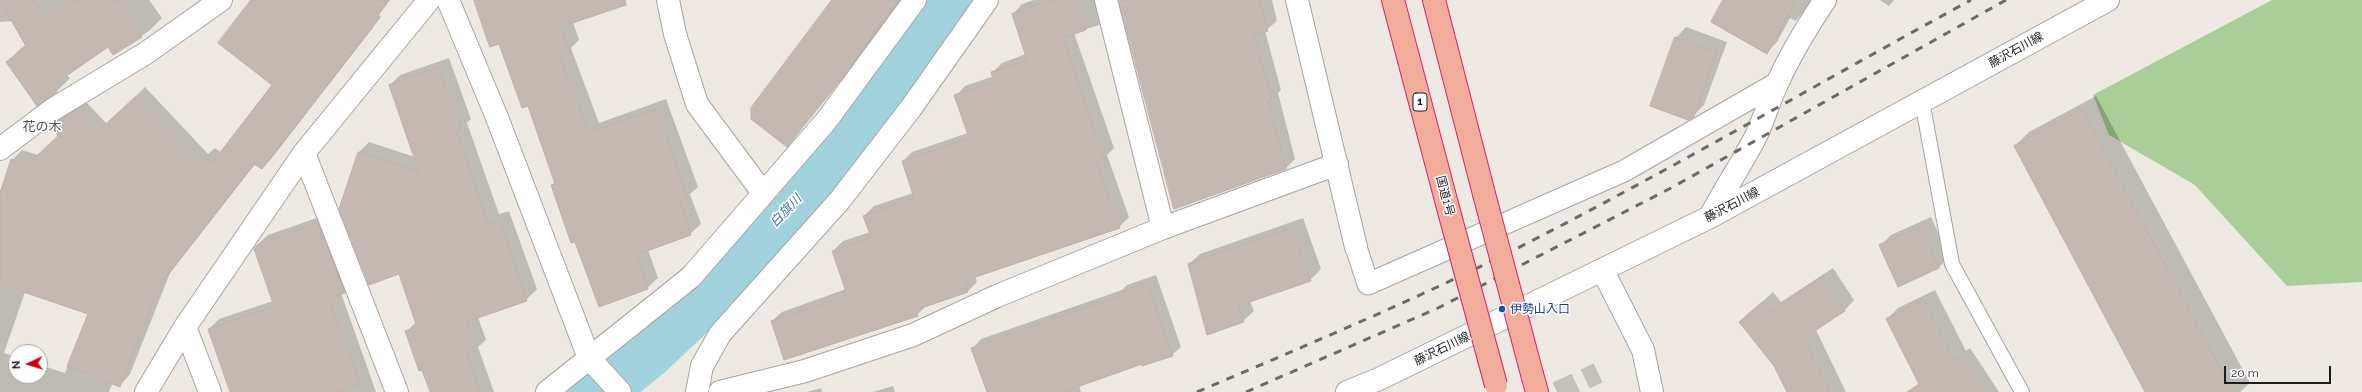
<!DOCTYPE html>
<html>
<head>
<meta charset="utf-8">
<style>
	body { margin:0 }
	#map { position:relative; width:2362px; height:392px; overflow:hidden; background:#eeeae3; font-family:Raleway,sans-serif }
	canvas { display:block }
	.north { position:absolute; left:8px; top:344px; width:40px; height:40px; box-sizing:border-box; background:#fff; border:1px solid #a5a5a5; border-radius:50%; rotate:266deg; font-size:11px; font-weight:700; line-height:16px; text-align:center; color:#1d1d1d }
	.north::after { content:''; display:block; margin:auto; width:14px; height:18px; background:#ca0008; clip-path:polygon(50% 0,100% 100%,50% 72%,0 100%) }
	.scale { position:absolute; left:2224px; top:366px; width:107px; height:18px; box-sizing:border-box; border:2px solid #1d1d1d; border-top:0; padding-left:5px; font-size:12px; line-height:14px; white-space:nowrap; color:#1d1d1d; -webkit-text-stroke:3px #fff; paint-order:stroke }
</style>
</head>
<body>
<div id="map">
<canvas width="2362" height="392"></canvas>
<div class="north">N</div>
<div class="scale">20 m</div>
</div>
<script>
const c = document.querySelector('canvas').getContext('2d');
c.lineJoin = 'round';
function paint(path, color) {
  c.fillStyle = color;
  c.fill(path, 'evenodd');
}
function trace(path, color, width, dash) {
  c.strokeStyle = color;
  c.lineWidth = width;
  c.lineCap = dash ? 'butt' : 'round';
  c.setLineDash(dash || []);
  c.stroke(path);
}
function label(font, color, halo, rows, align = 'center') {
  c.font = font + ' Raleway,"Noto Sans JP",sans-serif';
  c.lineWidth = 3;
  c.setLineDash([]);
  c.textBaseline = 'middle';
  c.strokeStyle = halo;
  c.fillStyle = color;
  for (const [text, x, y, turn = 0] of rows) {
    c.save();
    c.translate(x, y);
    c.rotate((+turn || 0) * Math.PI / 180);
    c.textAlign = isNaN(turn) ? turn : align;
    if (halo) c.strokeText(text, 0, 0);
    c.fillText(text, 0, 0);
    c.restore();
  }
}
const forest = new Path2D(`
	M 2272,0 L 2362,0 L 2362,282 L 2287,286 L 2195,185 L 2109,135 L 2093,95 Z`);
const shadow = new Path2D(`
	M 0,0 L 149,0 L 162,18 L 149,31 L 114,54 L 108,46 L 67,75 L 70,78 L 57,91 L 37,104 L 7,62 L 20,49 L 63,18 L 0,22 Z
	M 252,0 L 390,0 L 379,15 L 381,17 L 272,158 L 262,168 L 256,163 L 170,273 L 130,374 L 121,384 L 117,372 L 109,392 L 0,392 L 0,196 L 12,160 L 22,150 L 38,155 L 59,136 L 52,126 L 63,116 L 85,101 L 107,124 L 145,87 L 208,154 L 215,148 L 222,153 L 274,85 ZM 25,292 L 89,313 L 65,373 L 40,365 L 40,376 L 16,376 L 16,357 L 4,353 Z
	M 475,0 L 621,0 L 573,22 L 579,40 L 571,48 L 599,123 L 666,99 L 698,187 L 690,194 L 701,224 L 690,234 L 648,250 L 658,278 L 647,288 L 576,240 L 552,185 L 555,182 L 528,105 L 499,42 Z
	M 833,0 L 901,0 L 847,73 L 787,146 Z
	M 1034,0 L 1106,0 L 1109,15 L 1099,25 L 1074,33 L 1114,148 L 1107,155 L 1129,217 L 1119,227 L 975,276 L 977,282 L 968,291 L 926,306 L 917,315 L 772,321 L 782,312 L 846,289 L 833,251 L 843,241 L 870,232 L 864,216 L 874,206 L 913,193 L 903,161 L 912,152 L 968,133 L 956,96 L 965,86 L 994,76 L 992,73 L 1002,63 L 1026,54 L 1013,14 L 1022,4 Z
	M 1120,0 L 1272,0 L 1277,21 L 1265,31 L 1281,90 L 1278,93 L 1295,159 L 1286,168 Z
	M 1725,0 L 1813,0 L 1796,21 L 1790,18 L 1777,42 L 1767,52 Z
	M 1880,0 L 1894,0 L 1889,6 Z
	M 1686,27 L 1727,42 L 1704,105 L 1693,116 L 1676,38 Z
	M 449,58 L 471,119 L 467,123 L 499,214 L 509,211 L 537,289 L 526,300 L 478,317 L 486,340 L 478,347 L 494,392 L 431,392 L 406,332 L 416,322 L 400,273 L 340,209 L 359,152 L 369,142 L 415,157 L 390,85 L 400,75 Z
	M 2096,96 L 2250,383 L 2240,392 L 2146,392 L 2015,146 L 2029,132 Z
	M 328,214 L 355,282 L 341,293 L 376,392 L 233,392 L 209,329 L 219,319 L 273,301 L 257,245 L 268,235 Z
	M 1931,217 L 1949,257 L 1938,268 L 1880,246 L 1891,235 Z
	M 1303,218 L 1321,269 L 1310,280 L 1250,301 L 1254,311 L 1243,321 L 1189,264 L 1200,254 Z
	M 1833,268 L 1854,300 L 1844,311 L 1816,330 L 1846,392 L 1796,392 L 1740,322 L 1773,292 L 1781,302 Z
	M 1156,275 L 1181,347 L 1172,355 L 1142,363 L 1079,385 L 1081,392 L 989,392 L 973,348 L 981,339 L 1122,290 L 1127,285 Z
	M 1935,290 L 1966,351 L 1970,348 L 1999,392 L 1917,392 L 1914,388 L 1920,383 L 1887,319 L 1898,308 Z
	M 893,386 L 895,392 L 873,392 Z
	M 821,388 L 822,392 L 807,392 Z`);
const river = new Path2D(`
	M 590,392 L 644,348 L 758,241 L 836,159 L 949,0`);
const building = new Path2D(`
	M 0,0 L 35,0 L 46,19 L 74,0 L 118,0 L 142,37 L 113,55 L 108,47 L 52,86 L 57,92 L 37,106 L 6,62 L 26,47 Z
	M 251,0 L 389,0 L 370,26 L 372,28 L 262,169 L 254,164 L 160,285 L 120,387 L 67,366 L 88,314 L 0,284 L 0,193 L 11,159 L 27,165 L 58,136 L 51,126 L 75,111 L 96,133 L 135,97 L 198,164 L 204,157 L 212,163 L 272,85 L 218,43 Z
	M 474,0 L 625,0 L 626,5 L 561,27 L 570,51 L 560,55 L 588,133 L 656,109 L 688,198 L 679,201 L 691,235 L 636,255 L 648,289 L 599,307 L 575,242 L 571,243 L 551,185 L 555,184 L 528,106 L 522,108 L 499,44 L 490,47 Z
	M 832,0 L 899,0 L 838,83 L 787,147 L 751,119 L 751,108 Z
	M 1051,0 L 1076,0 L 1086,30 L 1063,38 L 1105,159 L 1097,161 L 1120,228 L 964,281 L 968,292 L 916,310 L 918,316 L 784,360 L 771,321 L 845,296 L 844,290 L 845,289 L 832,251 L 871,237 L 863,216 L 914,198 L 902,161 L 969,138 L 954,95 L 994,82 L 991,72 L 1027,60 L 1012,14 Z
	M 1119,0 L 1260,0 L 1268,31 L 1254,35 L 1272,100 L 1268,101 L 1286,169 L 1174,209 Z
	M 1723,0 L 1796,0 L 1767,54 L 1711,22 Z
	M 1675,37 L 1717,52 L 1694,117 L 1688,120 L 1650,106 Z
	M 439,67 L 461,130 L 456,132 L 489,224 L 499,220 L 527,301 L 466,322 L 476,351 L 467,354 L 480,392 L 430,392 L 422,370 L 419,371 L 405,331 L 417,327 L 399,274 L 369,285 L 339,209 L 358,152 L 419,172 L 389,85 Z
	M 2082,109 L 2233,392 L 2145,392 L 2014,146 Z
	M 318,223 L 345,293 L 329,298 L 360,385 L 339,392 L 230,392 L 208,329 L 274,306 L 254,249 L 257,245 Z
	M 1921,227 L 1939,268 L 1898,287 L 1879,245 Z
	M 1293,228 L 1311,281 L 1238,306 L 1244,322 L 1207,335 L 1188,264 Z
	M 1822,277 L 1845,311 L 1804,338 L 1830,392 L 1787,392 L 1774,366 L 1739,322 L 1762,302 L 1770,312 Z
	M 1148,283 L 1173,356 L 1142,366 L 1142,364 L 1063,392 L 987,392 L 971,348 L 1119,296 L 1118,293 Z
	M 1924,300 L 1955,361 L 1959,358 L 1982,392 L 1907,392 L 1919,384 L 1886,319 Z`);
const pedestrianTunnel = new Path2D(`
	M 1557,392 L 1598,373`);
const service = new Path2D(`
	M 1922,101 L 1952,264 L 2022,392`);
const pedestrian = new Path2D(`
	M 1356,247 L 1368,284 L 1624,171 L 1777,83`);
const minor = new Path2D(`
	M 448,0 L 496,115 L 589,358 L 620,392
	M 668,0 L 675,34 L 697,104 L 763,193
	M 1106,0 L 1163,228
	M 1297,0 L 1356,247
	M 0,149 L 52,110 L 146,53 L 221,0
	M 304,153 L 397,392
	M 1710,217 C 1724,190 1741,165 1755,138 C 1764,120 1769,100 1778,82 C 1791,53 1807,27 1825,0
	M 1603,271 L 1643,350 L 1652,392
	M 185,327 L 210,392
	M 146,392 L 185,327 L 304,153 L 429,0
	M 547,392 L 691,277 L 826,121 L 915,0
	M 697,392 L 702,366 L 720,334 L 840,200 L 911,108 L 987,0
	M 720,392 L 805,371 L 913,335 L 997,296 L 1163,228 L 1337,164`);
const tertiary = new Path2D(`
	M 1347,392 L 1379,379 L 1710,217 L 2108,0`);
const trunk = new Path2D(`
	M 1393,0 L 1447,204
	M 1434,0 L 1484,194
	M 1532,374 L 1537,392`);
const rail = new Path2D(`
	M 1197,392 C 1300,348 1403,305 1504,255 C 1662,175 1815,85 1971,0
	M 1246,392 L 1438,308 L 1671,188 L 2006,0`);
const trunkBridge = new Path2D(`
	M 1484,194 L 1532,374
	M 1447,204 L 1496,385`);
const markers = [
	[1502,309,4,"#1a4fb4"]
];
const shields = [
	[1420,102,14]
];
const shieldNames = [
	["1",1420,102]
];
const streetNames = [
	["藤沢石川線",2016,50,-29],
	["国道1号",1445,196,75],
	["藤沢石川線",1732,205,-28],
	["藤沢石川線",1442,349,-26]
];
const transitNames = [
	["伊勢山入口",1510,309]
];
const neighbourhoodNames = [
	["花の木",42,127]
];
const waterNames = [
	["白旗川",786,211,-46]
];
paint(forest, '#a9ce97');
paint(shadow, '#0003');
trace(river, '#a2d2dd', 64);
paint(building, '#c3b9b2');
trace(building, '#c0b0a5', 1);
trace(pedestrianTunnel, '#c4c1bb', 21, [21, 10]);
trace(service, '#a4a4a4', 16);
trace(pedestrian, '#a4a4a4', 23);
trace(minor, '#a4a4a4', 24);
trace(tertiary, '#a4a4a4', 24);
trace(trunk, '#da2168', 24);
trace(service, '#fff', 14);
trace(pedestrian, '#fff', 21);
trace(minor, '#fff', 22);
trace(tertiary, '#fff', 22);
trace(trunk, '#f2ac9c', 22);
trace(rail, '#6b6b6b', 3, [8, 8]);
trace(trunkBridge, '#da2168', 24, []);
trace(trunkBridge, '#f2ac9c', 22);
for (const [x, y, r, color] of markers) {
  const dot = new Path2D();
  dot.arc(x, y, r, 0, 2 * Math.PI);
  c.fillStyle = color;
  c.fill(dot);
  trace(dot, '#fff', 1.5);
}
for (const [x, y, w] of shields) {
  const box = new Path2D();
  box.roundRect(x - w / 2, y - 9, w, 18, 3);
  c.fillStyle = '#fff';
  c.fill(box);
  trace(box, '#1d1d1d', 1);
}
label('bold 11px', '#1d1d1d', null, shieldNames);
label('12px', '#1d1d1d', '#fff', streetNames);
label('12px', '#164399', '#fff', transitNames, 'left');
label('13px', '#505050', '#fff', neighbourhoodNames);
label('italic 13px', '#457aa6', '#fff', waterNames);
</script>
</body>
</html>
